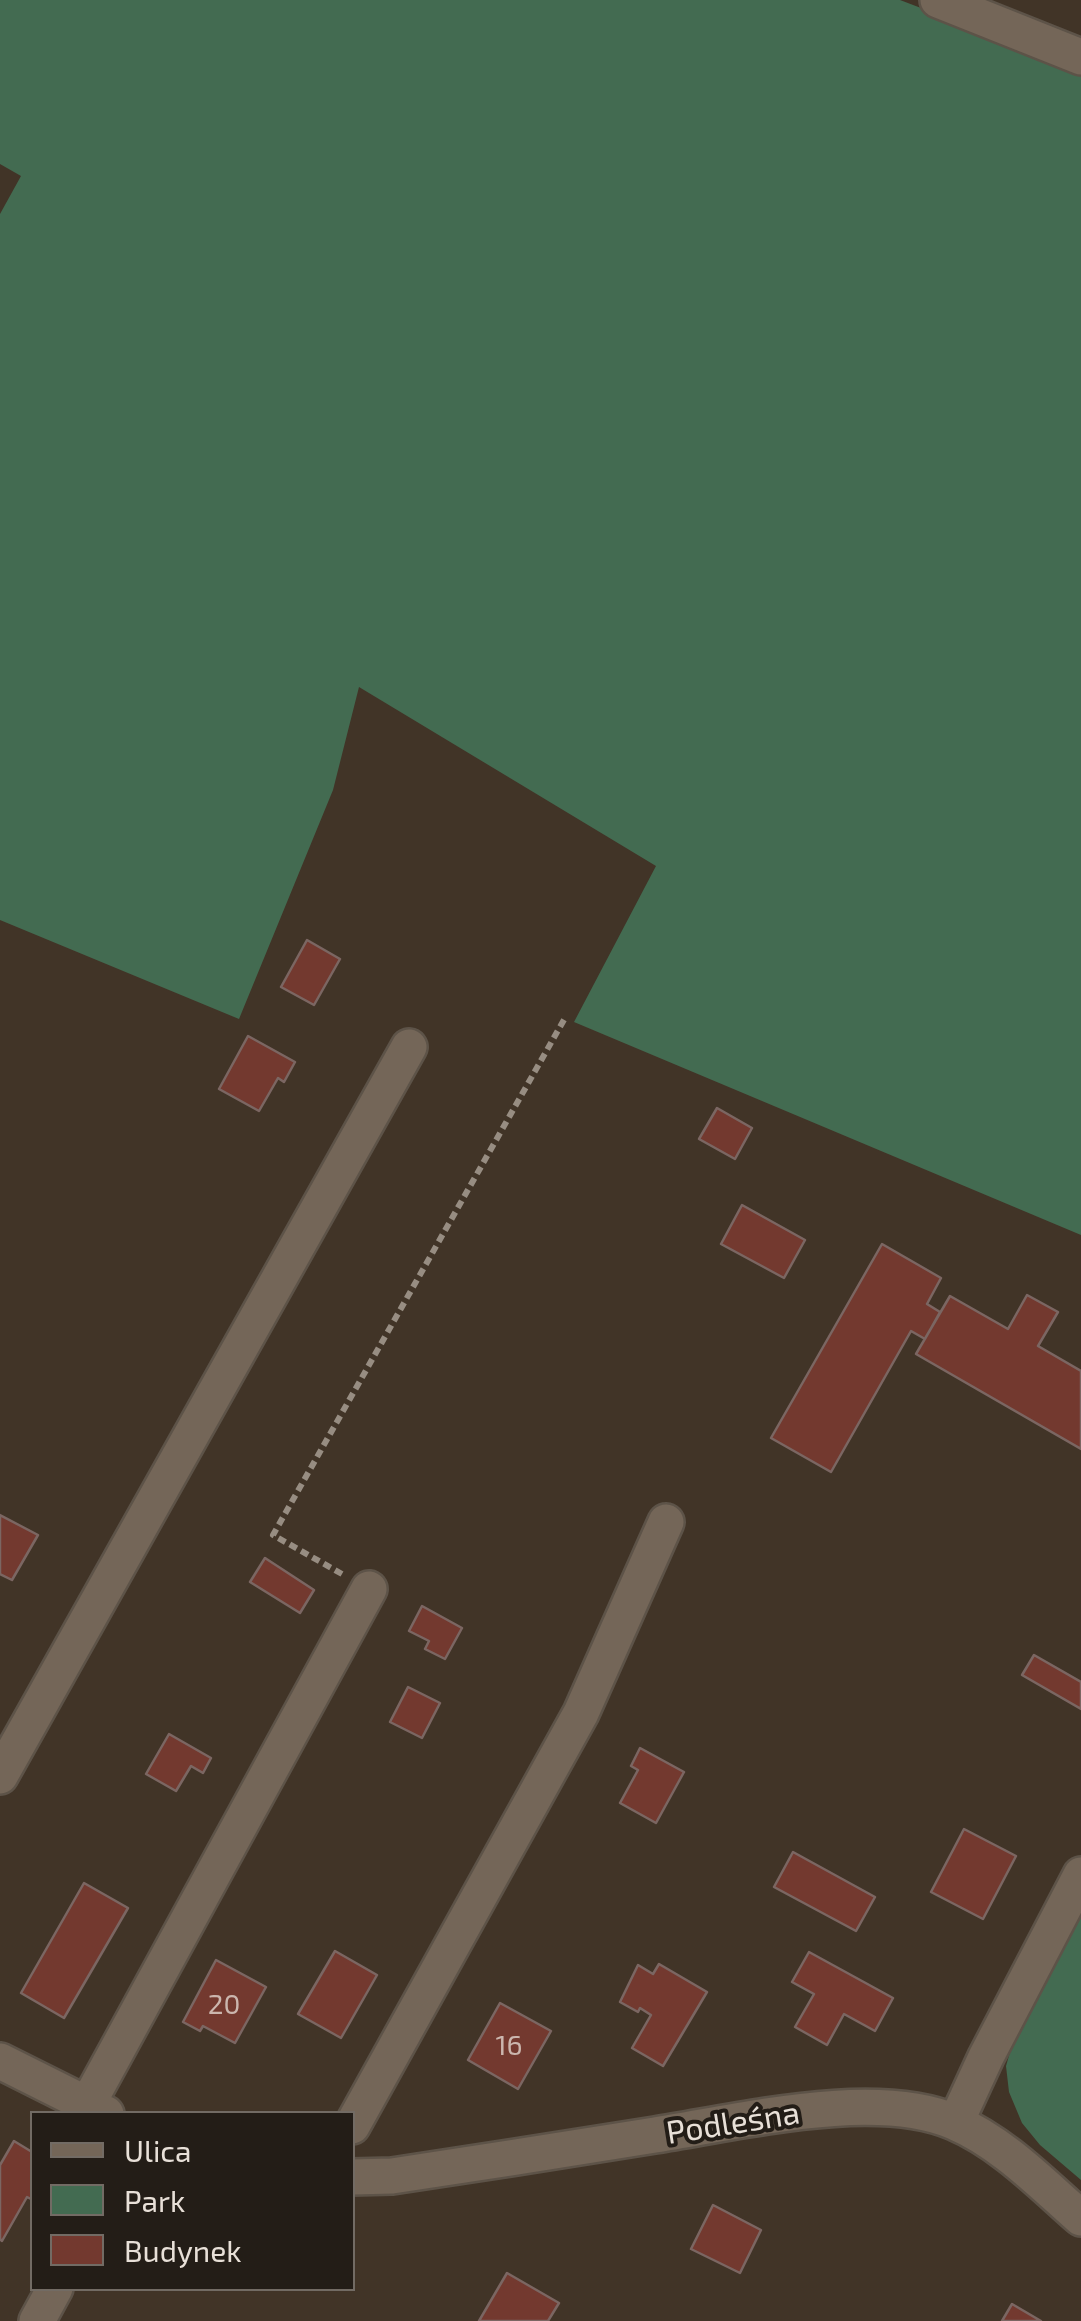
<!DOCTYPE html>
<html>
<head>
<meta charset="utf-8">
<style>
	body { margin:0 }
	#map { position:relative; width:1081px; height:2321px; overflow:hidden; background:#413427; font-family:"Exo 2",sans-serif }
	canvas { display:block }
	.legend { position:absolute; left:30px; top:2111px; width:325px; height:180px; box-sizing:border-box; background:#231d17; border:2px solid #726b64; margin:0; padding:12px 18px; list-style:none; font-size:30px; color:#e8e0d8 }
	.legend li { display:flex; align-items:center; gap:20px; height:50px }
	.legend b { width:50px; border:2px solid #726b64 }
</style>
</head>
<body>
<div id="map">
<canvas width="1081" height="2321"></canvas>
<ul class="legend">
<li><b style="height:12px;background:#746658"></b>Ulica</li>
<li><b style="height:28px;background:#436b51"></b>Park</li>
<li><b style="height:28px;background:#73392f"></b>Budynek</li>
</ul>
</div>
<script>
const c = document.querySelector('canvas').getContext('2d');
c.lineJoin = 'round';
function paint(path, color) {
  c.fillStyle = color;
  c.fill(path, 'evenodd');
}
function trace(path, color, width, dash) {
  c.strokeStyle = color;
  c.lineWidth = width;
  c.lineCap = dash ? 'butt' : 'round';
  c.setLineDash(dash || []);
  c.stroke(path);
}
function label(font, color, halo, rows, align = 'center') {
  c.font = font + ' "Exo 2",sans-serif';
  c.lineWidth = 8;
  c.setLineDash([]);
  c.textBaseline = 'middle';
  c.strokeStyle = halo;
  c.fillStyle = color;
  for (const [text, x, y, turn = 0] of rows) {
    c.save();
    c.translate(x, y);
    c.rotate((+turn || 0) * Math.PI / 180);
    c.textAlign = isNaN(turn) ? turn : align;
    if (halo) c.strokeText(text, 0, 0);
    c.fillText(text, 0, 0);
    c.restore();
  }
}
const green = new Path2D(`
	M 0,0 L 900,0 L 1081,69 L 1081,1235 L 574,1022 L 656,866 L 359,687 L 333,790 L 239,1019 L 0,920 L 0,214 L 21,176 L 0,164 Z
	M 1081,1912 L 1081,2180 L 1040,2145 L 1022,2123 L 1009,2092 L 1006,2066 L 1015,2035 Z`);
const building = new Path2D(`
	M 307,940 L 340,959 L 314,1005 L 281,987 Z
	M 248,1036 L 295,1062 L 284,1082 L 278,1078 L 259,1111 L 219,1089 Z
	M 717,1108 L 752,1128 L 735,1159 L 699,1139 Z
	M 742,1205 L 805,1240 L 784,1278 L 721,1244 Z
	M 882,1244 L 941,1278 L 927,1304 L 940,1312 L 925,1339 L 911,1331 L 831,1472 L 771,1438 Z
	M 1027,1295 L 1058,1312 L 1038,1346 L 1081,1371 L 1081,1449 L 916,1354 L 950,1296 L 1008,1329 Z
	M 0,1515 L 38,1535 L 12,1580 L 0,1574 Z
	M 265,1558 L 314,1590 L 300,1613 L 250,1582 Z
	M 422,1606 L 462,1628 L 445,1659 L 425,1649 L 429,1641 L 409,1631 Z
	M 1034,1655 L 1081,1682 L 1081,1709 L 1022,1675 Z
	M 408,1687 L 440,1703 L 422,1738 L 390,1722 Z
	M 169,1734 L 211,1758 L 203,1773 L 191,1766 L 176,1791 L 146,1774 Z
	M 640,1748 L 684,1772 L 656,1823 L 620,1803 L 638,1770 L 631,1766 Z
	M 964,1829 L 1016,1856 L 983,1919 L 931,1892 Z
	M 793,1852 L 875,1897 L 856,1931 L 774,1887 Z
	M 84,1883 L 128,1908 L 64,2018 L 21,1993 Z
	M 335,1951 L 377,1975 L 341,2038 L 298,2014 Z
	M 809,1952 L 893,1998 L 875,2031 L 844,2014 L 827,2045 L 795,2027 L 814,1994 L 792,1982 Z
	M 216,1960 L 266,1987 L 235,2043 L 203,2026 L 200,2031 L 183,2022 Z
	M 659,1964 L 707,1992 L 663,2066 L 632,2048 L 651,2015 L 640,2008 L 638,2012 L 620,2002 L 638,1965 L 653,1974 Z
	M 500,2003 L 551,2031 L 518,2089 L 468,2060 Z
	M 14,2141 L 32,2152 L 32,2196 L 31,2199 L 27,2197 L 2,2241 L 0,2239 L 0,2165 Z
	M 713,2205 L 761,2230 L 740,2273 L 691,2249 Z
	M 507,2273 L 559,2303 L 548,2321 L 479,2321 Z
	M 1012,2304 L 1041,2321 L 1002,2321 Z`);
const path = new Path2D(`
	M 342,1574 L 273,1535 L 565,1018`);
const minor = new Path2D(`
	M 938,0 L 1081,57
	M 0,1776 L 409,1047
	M 0,2061 L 106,2114
	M 87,2105 L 369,1589
	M 956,2122 L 986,2057 L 1081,1875
	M 352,2126 L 581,1713 L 666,1522
	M 352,2177 L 392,2176 C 480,2163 567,2149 655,2135 C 739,2122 875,2088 954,2122 C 1003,2143 1042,2184 1081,2218
	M 37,2321 L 55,2288`);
const numberNames = [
	["20",224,2005],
	["16",509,2046]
];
const streetNames = [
	["Podleśna",733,2123,-9]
];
paint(green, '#436b51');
paint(building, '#73392f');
trace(building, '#7b6662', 2.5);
trace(minor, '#5d5348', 40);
trace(path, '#978d82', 6, [8, 5]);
trace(minor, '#746658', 35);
label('28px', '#cbb6ae', null, numberNames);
label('32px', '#e8e0d8', '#231d17', streetNames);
</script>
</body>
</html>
